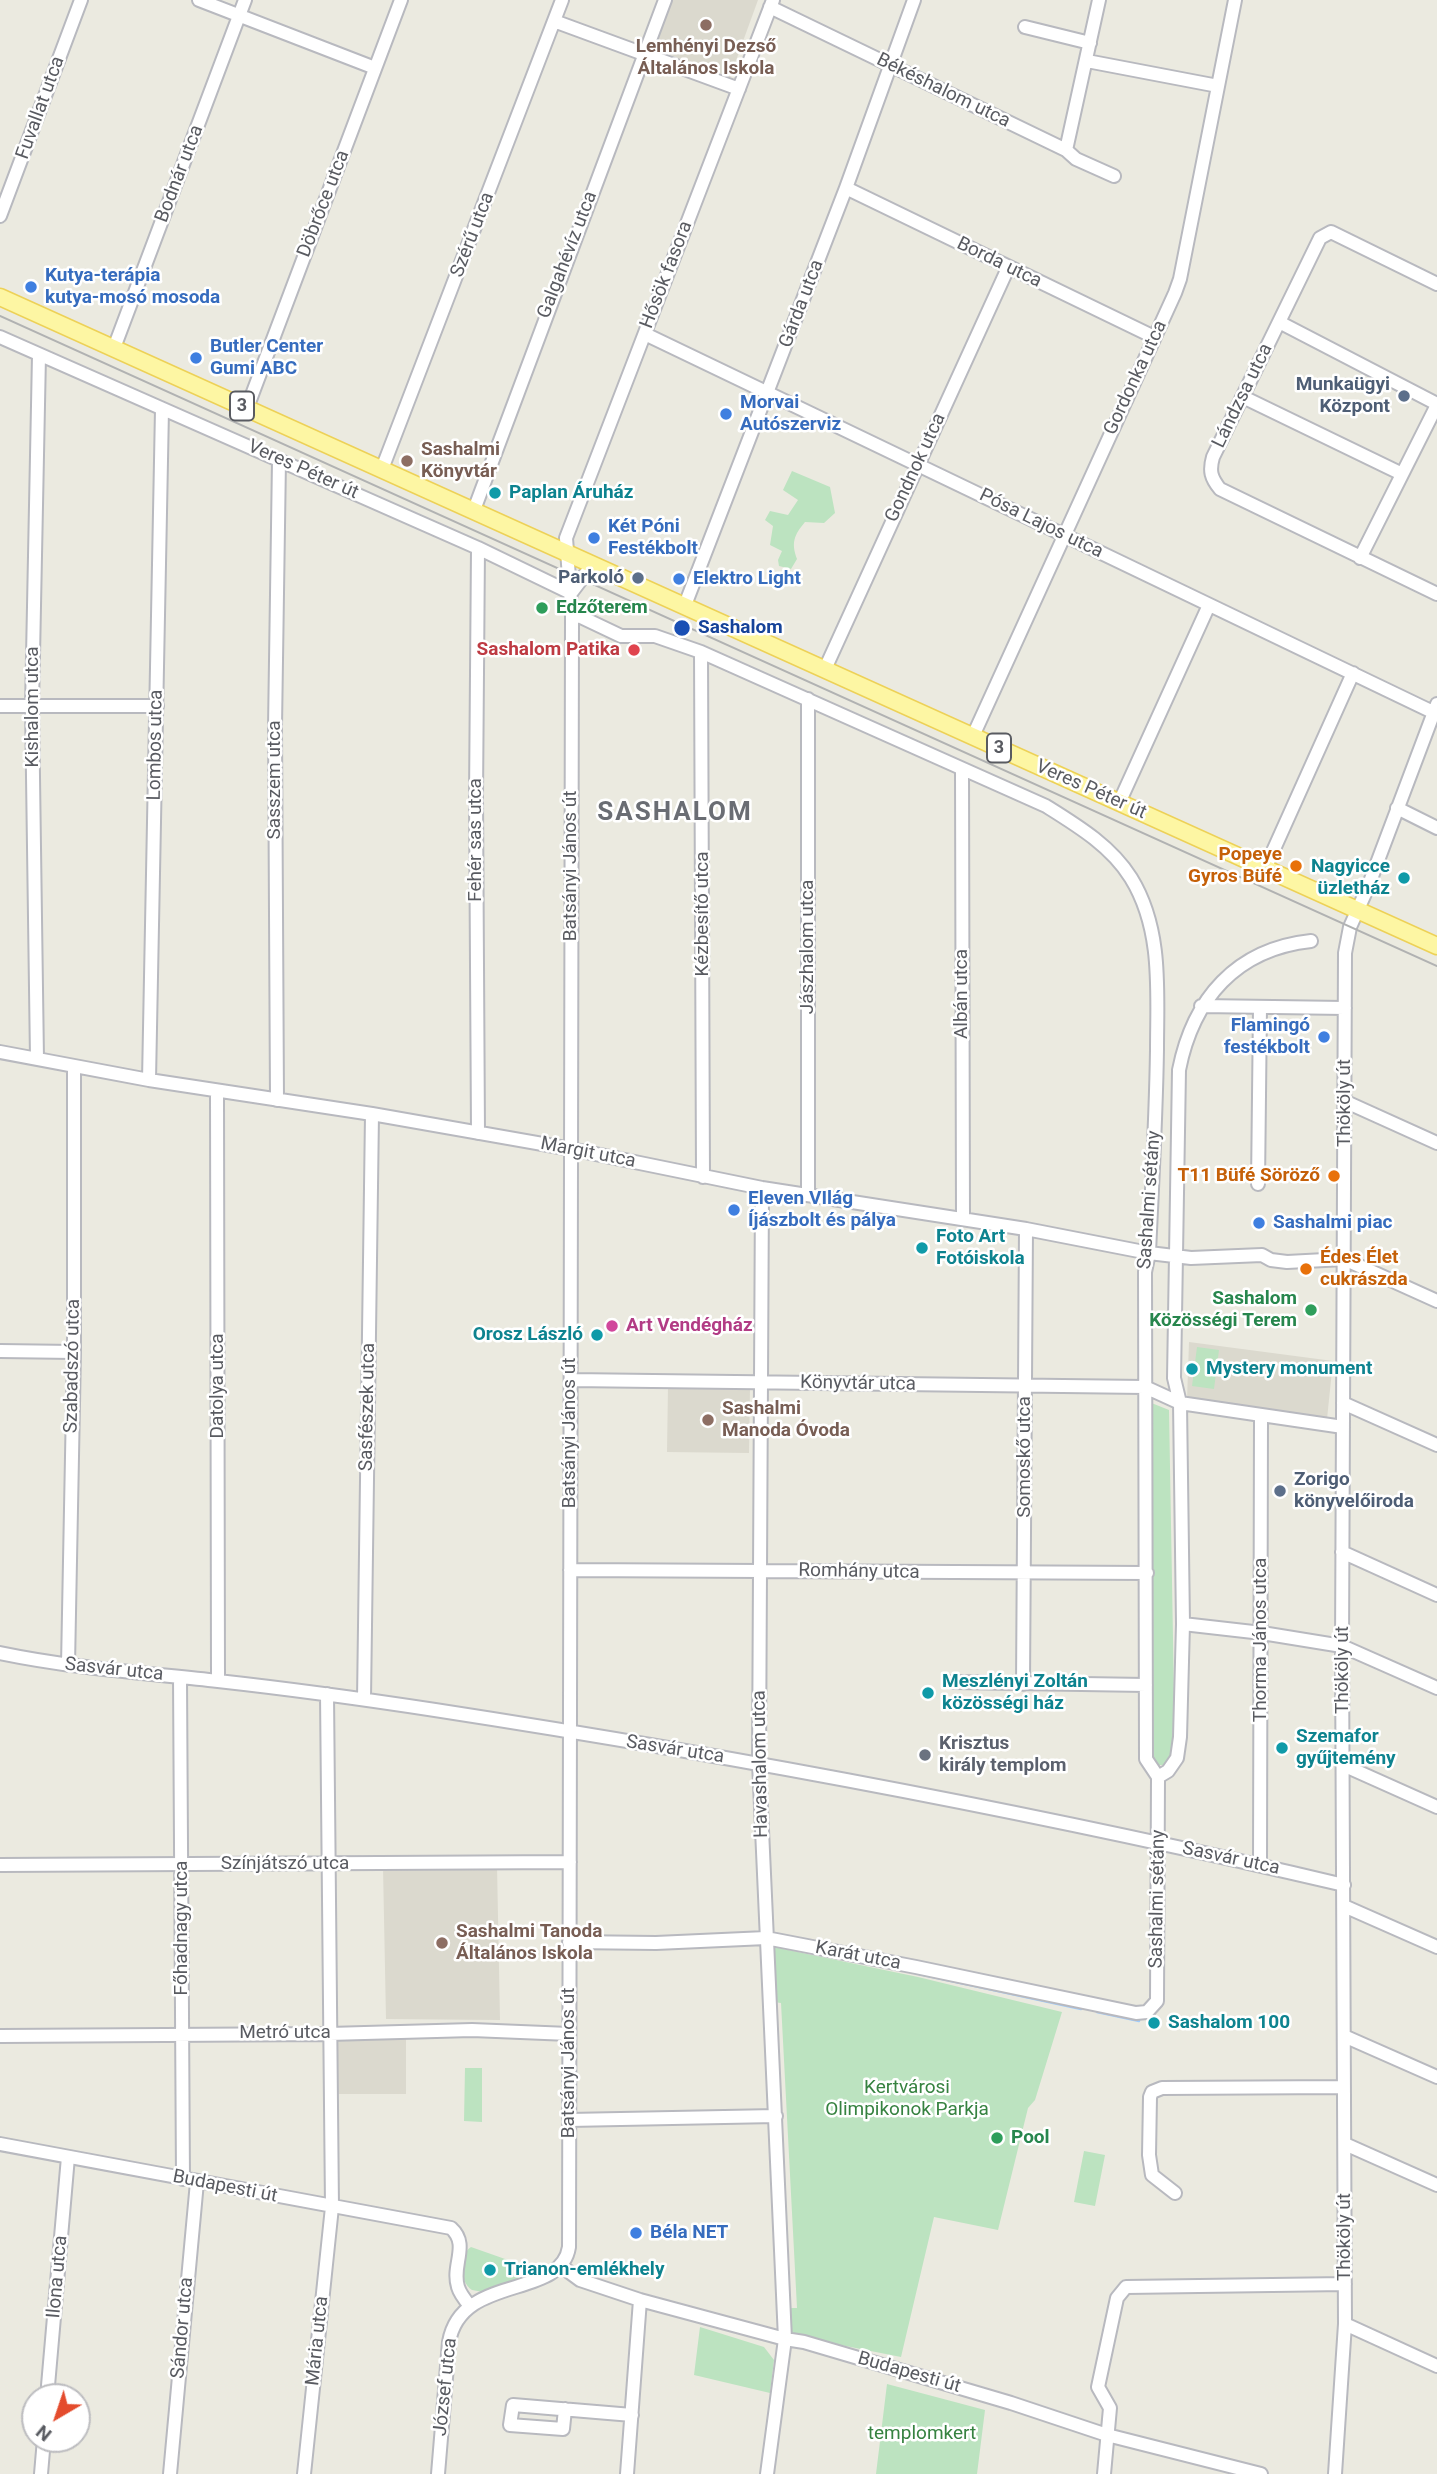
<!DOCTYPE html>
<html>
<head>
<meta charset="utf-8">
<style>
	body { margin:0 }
	#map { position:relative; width:1437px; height:2474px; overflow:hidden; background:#ebeae0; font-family:Roboto,sans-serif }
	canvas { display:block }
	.north { position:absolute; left:21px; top:2383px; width:70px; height:70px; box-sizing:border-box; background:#fff; border:2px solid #bdbdc0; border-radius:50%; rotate:219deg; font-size:19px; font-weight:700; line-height:28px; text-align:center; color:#595b61 }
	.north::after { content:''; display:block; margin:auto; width:24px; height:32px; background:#e44c2d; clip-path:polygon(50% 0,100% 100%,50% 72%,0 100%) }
</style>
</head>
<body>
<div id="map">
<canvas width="1437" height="2474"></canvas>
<div class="north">N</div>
</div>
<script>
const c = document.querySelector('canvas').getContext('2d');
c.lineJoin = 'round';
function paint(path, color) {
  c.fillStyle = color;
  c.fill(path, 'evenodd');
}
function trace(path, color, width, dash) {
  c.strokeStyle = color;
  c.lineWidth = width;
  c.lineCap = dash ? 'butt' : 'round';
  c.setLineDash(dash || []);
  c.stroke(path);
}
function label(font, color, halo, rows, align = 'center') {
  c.font = font + ' Roboto,sans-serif';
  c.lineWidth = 5;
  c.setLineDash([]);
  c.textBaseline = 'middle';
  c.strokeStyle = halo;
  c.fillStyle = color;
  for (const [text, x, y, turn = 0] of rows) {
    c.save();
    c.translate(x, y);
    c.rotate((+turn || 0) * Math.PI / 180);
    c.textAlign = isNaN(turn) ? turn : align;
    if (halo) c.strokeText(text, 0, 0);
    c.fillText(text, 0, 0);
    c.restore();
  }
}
const education = new Path2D(`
	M 672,0 L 758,0 L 730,77 L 654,49 Z
	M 1189,1342 L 1333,1361 L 1327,1419 L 1187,1400 Z
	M 668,1386 L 750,1388 L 749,1453 L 667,1452 Z
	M 497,1865 L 500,2020 L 386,2019 L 383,1867 Z
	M 330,2037 L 406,2037 L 406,2094 L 330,2094 Z`);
const green = new Path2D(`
	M 792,471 L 830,487 L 835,513 L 824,523 L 805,522 C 794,535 791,543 797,559 L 791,569 L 779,566 L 778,560 L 782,551 L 770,545 L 773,526 L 765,520 L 770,511 L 788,515 L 798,500 L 783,490 Z
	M 1197,1347 L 1219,1350 L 1214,1389 L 1192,1386 Z
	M 1149,1402 L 1169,1410 L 1174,1695 L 1172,1757 L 1165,1765 L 1155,1765 L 1150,1758 Z
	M 769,1946 L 918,1977 L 1062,2012 L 1035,2100 L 1028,2108 L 998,2230 L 934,2217 L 901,2357 L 785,2334 L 786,2308 L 797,2308 L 781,2003 L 773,2002 Z
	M 465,2068 L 482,2068 L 482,2122 L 464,2121 Z
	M 1084,2151 L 1105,2155 L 1095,2206 L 1074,2202 Z
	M 471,2247 L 542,2272 L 483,2292 L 472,2290 C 459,2281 458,2256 471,2247 Z
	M 700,2327 L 764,2347 L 774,2360 L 770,2393 L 694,2375 Z
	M 887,2384 L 985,2410 L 977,2474 L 876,2474 Z`);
const stream = new Path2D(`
	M 919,1974 L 1081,2009
	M 1097,2012 L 1139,2021`);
const minor = new Path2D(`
	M 199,0 L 375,68
	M 770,7 L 1066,150 L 1076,159 L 1114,176
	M 554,21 L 739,89
	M 1025,27 L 1090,43
	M 1087,61 L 1218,86
	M 1066,150 L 1099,0
	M 846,188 L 1154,337
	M 0,216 L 81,0
	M 1437,284 L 1331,232 L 1320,238 L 1213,457 C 1209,471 1211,478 1220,489 L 1437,594
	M 1279,322 L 1437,404
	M 645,334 L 1437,714
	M 0,337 L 478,548 L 571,593
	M 114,348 L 245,0
	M 1243,397 L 1402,474
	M 247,408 L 401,0
	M 382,469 L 562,0
	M 474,510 L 665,0
	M 478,548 L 476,797 L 478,1133
	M 1360,558 L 1437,405
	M 571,593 L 593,564
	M 685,605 L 846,188 L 914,0
	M 701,652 L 703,1177
	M 825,669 L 1008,268
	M 0,706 L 157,706
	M 973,736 L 1175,293 L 1180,279 L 1235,0
	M 962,769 L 963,1219
	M 1119,803 L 1209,605
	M 1397,808 L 1437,828
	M 1265,869 L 1353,673
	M 1201,1006 L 1345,1008
	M 0,1052 L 149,1080 L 372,1114 L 571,1149 L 762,1188 L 1026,1229 L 1149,1253 L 1191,1258 L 1262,1255 L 1271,1260 L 1287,1262 L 1344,1259 L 1437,1301
	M 37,1059 L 32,706 L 39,355
	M 149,1080 L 162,409
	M 217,1091 L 218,1681
	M 277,1100 L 275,727 L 279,460
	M 1344,1101 L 1437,1143
	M 1258,1184 L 1260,1007
	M 762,1188 L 759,1763 L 785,2339 L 767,2474
	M 808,1195 L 808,699
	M 0,1351 L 74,1352
	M 571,1380 L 1145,1387 L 1180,1403 L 1343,1427
	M 1343,1403 L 1437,1445
	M 1342,1552 L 1437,1595
	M 570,1570 L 1147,1573
	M 1183,1624 L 1262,1633 L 1342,1646 L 1437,1688
	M 0,1653 C 72,1668 145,1673 218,1681 C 290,1689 363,1699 435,1710 C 740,1757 1043,1814 1344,1885
	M 68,1665 L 74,1352 L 74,1067
	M 180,1677 L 183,2179
	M 953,1682 L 1146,1685
	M 1023,1684 L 1026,1229
	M 364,1699 L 372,1114
	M 1343,1765 L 1437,1807
	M 1158,1777 L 1168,1771 L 1177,1758 L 1180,1737 L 1183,1624 L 1180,1403 L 1174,1378 L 1179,1070 C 1193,999 1236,949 1311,941
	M 0,1865 L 570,1862
	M 1260,1865 L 1261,1415
	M 1344,1906 L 1437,1947
	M 569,1942 L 656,1943 L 766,1938 L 916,1967 L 1136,2013 L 1147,2012 L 1157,2001 L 1158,1777 L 1146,1759 L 1145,1272 L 1149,1253 C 1152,1186 1156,1118 1157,1050 C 1157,992 1163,930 1131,878 C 1111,846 1078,826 1046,806 L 701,652 L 655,636 L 621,636 L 581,617 L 572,616
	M 0,2036 L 329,2034 L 472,2030 L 569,2034
	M 1344,2036 L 1437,2077
	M 569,2120 L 776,2116
	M 0,2144 L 451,2228 C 470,2245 451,2265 458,2287 C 460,2294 465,2300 470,2306
	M 1345,2144 L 1437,2185
	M 1175,2193 L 1152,2175 L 1149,2155 L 1150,2097 L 1152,2092 L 1162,2088 L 1344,2087
	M 561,2266 L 580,2280 L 640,2300 L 785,2339 L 804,2342 L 1011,2403 L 1107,2435 L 1261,2474
	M 1345,2324 L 1437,2366
	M 47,2397 L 68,2157
	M 565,2409 L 563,2429 L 510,2425 L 513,2405 L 632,2415
	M 41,2474 L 44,2439
	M 170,2474 L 197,2182
	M 304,2474 L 332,2207 L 327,1694
	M 438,2474 L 449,2342 C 461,2273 561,2300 569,2247 L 572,616 L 566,538 L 773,0
	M 627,2474 L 640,2300
	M 1104,2474 L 1110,2408 L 1098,2387 L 1117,2298 L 1126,2287 L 1345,2284
	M 1335,2474 L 1345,2324 L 1342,1646 L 1345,953 L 1350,927 L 1368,887 L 1437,704`);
const major = new Path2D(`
	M 0,297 L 1437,946`);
const tram = new Path2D(`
	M 0,316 L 1437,966`);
const markers = [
	[706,25,7,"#8d6e63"],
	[31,287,7,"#3f7fe0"],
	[196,358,7,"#3f7fe0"],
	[1404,396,7,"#5c6f8a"],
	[726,414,7,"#3f7fe0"],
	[407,461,7,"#8d6e63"],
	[495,493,7,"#0f9aa8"],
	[594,538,7,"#3f7fe0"],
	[638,578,7,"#5c6f8a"],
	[679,579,7,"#3f7fe0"],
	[542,608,7,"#2e9e5b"],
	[682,628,9,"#1a4fb4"],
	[634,650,7,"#e0444e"],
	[1296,866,7,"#e8710a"],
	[1404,878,7,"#0f9aa8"],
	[1324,1037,7,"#3f7fe0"],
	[1334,1176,7,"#e8710a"],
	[734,1210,7,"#3f7fe0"],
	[1259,1223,7,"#3f7fe0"],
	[922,1248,7,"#0f9aa8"],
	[1306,1269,7,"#e8710a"],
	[1311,1310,7,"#2e9e5b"],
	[612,1326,7,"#d1479c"],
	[597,1335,7,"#0f9aa8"],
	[1192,1369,7,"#0f9aa8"],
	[708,1420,7,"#8d6e63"],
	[1280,1491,7,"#5c6f8a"],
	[928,1693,7,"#0f9aa8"],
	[1282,1748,7,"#0f9aa8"],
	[925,1755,7,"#6b7280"],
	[442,1943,7,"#8d6e63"],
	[1154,2023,7,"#0f9aa8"],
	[997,2138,7,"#2e9e5b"],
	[636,2233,7,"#3f7fe0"],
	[490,2270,7,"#0f9aa8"]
];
const shields = [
	[242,406,24],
	[999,748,24]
];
const shieldNames = [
	["3",242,406],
	["3",999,748]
];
const educationNames = [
	["Lemhényi Dezső",706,47,"center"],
	["Általános Iskola",706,69,"center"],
	["Sashalmi",421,450],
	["Könyvtár",421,472],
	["Sashalmi",722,1409],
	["Manoda Óvoda",722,1431],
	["Sashalmi Tanoda",456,1932],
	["Általános Iskola",456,1954]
];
const streetNames = [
	["Békéshalom utca",943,91,26],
	["Fuvallat utca",41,108,-70],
	["Bodnár utca",180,174,-69],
	["Döbrőce utca",324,204,-69],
	["Szérű utca",473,235,-69],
	["Galgahévíz utca",568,255,-69],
	["Borda utca",999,263,26],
	["Hősök fasora",667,275,-69],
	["Gárda utca",802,304,-69],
	["Gordonka utca",1136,378,-65],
	["Lándzsa utca",1243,396,-64],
	["Gondnok utca",916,468,-65],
	["Veres Péter út",303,470,24],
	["Pósa Lajos utca",1041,524,26],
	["Kishalom utca",33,707,-90],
	["Lombos utca",156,745,-89],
	["Sasszem utca",275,780,-90],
	["Veres Péter út",1091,790,24],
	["Fehér sas utca",476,840,-90],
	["Batsányi János út",571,866,-90],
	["Kézbesítő utca",703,914,-90],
	["Jászhalom utca",808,947,-90],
	["Albán utca",962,994,-90],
	["Thököly út",1345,1103,-90],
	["Margit utca",588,1153,11],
	["Sashalmi sétány",1150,1200,-86],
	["Szabadszó utca",73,1366,-89],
	["Könyvtár utca",858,1384,1],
	["Datolya utca",218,1386,-90],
	["Sasfészek utca",368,1407,-89],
	["Batsányi János út",570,1433,-90],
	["Somoskő utca",1025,1457,-90],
	["Romhány utca",859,1572,1],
	["Thorma János utca",1261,1640,-90],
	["Sasvár utca",114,1670,6],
	["Thököly út",1343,1670,-90],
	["Sasvár utca",675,1750,9],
	["Havashalom utca",761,1764,-91],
	["Sasvár utca",1231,1859,12],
	["Színjátszó utca",285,1864],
	["Sashalmi sétány",1158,1899,-89],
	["Főhadnagy utca",182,1928,-90],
	["Karát utca",858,1956,11],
	["Metró utca",285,2033],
	["Batsányi János út",569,2063,-90],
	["Budapesti út",225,2187,11],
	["Thököly út",1345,2237,-90],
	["Ilona utca",58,2277,-85],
	["Sándor utca",183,2328,-85],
	["Mária utca",318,2341,-84],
	["Budapesti út",909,2373,16],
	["József utca",446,2387,-84]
];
const shopNames = [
	["Kutya-terápia",45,276],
	["kutya-mosó mosoda",45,298],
	["Butler Center",210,347],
	["Gumi ABC",210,369],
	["Morvai",740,403],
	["Autószerviz",740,425],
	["Két Póni",608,527],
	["Festékbolt",608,549],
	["Elektro Light",693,579],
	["Flamingó",1310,1026,"right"],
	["festékbolt",1310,1048,"right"],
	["Eleven VIlág",748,1199],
	["Íjászbolt és pálya",748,1221],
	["Sashalmi piac",1273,1223],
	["Béla NET",650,2233]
];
const serviceNames = [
	["Munkaügyi",1390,385],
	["Központ",1390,407],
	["Parkoló",624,578],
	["Zorigo",1294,1480,"left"],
	["könyvelőiroda",1294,1502,"left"]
];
const cultureNames = [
	["Paplan Áruház",509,493],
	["Nagyicce",1390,867,"right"],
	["üzletház",1390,889,"right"],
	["Foto Art",936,1237],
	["Fotóiskola",936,1259],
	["Orosz László",583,1335,"right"],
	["Mystery monument",1206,1369],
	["Meszlényi Zoltán",942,1682],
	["közösségi ház",942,1704],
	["Szemafor",1296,1737],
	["gyűjtemény",1296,1759],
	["Sashalom 100",1168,2023],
	["Trianon-emlékhely",504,2270]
];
const leisureNames = [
	["Edzőterem",556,608],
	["Sashalom",1297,1299,"right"],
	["Közösségi Terem",1297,1321,"right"],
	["Pool",1011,2138]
];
const transitNames = [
	["Sashalom",698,628]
];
const healthNames = [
	["Sashalom Patika",620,650]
];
const foodNames = [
	["Popeye",1282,855],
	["Gyros Büfé",1282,877],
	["T11 Büfé Söröző",1320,1176],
	["Édes Élet",1320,1258,"left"],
	["cukrászda",1320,1280,"left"]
];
const hotelNames = [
	["Art Vendégház",626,1326]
];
const worshipNames = [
	["Krisztus",939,1744],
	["király templom",939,1766]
];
const parkNames = [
	["Kertvárosi",907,2088],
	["Olimpikonok Parkja",907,2110],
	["templomkert",922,2434]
];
const districtNames = [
	["SASHALOM",675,813]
];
paint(education, '#dbd9ce');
paint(green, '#bce3c0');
trace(stream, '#9ecbfd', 2.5);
trace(minor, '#b8b9bf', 16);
trace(major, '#edd157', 19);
trace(minor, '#fff', 12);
trace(major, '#fdf6a3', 16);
trace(tram, '#b1b2b2', 2);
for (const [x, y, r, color] of markers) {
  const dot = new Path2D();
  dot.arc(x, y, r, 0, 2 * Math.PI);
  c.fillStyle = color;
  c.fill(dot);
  trace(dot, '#fff', 2.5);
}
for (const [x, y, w] of shields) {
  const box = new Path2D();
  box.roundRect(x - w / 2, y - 14.5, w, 29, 5);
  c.fillStyle = '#fff';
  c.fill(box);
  trace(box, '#595b61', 2);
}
label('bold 18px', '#595b61', null, shieldNames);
label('bold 19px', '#785e54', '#fff', educationNames, 'left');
label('19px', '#595b61', '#fff', streetNames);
label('bold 19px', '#366cbe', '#fff', shopNames, 'left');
label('bold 19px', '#4e5e75', '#fff', serviceNames, 'right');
label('bold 19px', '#0d838f', '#fff', cultureNames, 'left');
label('bold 19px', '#27864d', '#fff', leisureNames, 'left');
label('bold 19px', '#164399', '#fff', transitNames, 'left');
label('bold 19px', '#be3a42', '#fff', healthNames, 'right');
label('bold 19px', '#c56008', '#fff', foodNames, 'right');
label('bold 19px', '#b23c85', '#fff', hotelNames, 'left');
label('bold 19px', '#5b616d', '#fff', worshipNames, 'left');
label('19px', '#368240', '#fff', parkNames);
c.letterSpacing = '2px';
label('bold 26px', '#6a6d73', '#fff', districtNames);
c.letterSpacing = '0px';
</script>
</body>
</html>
